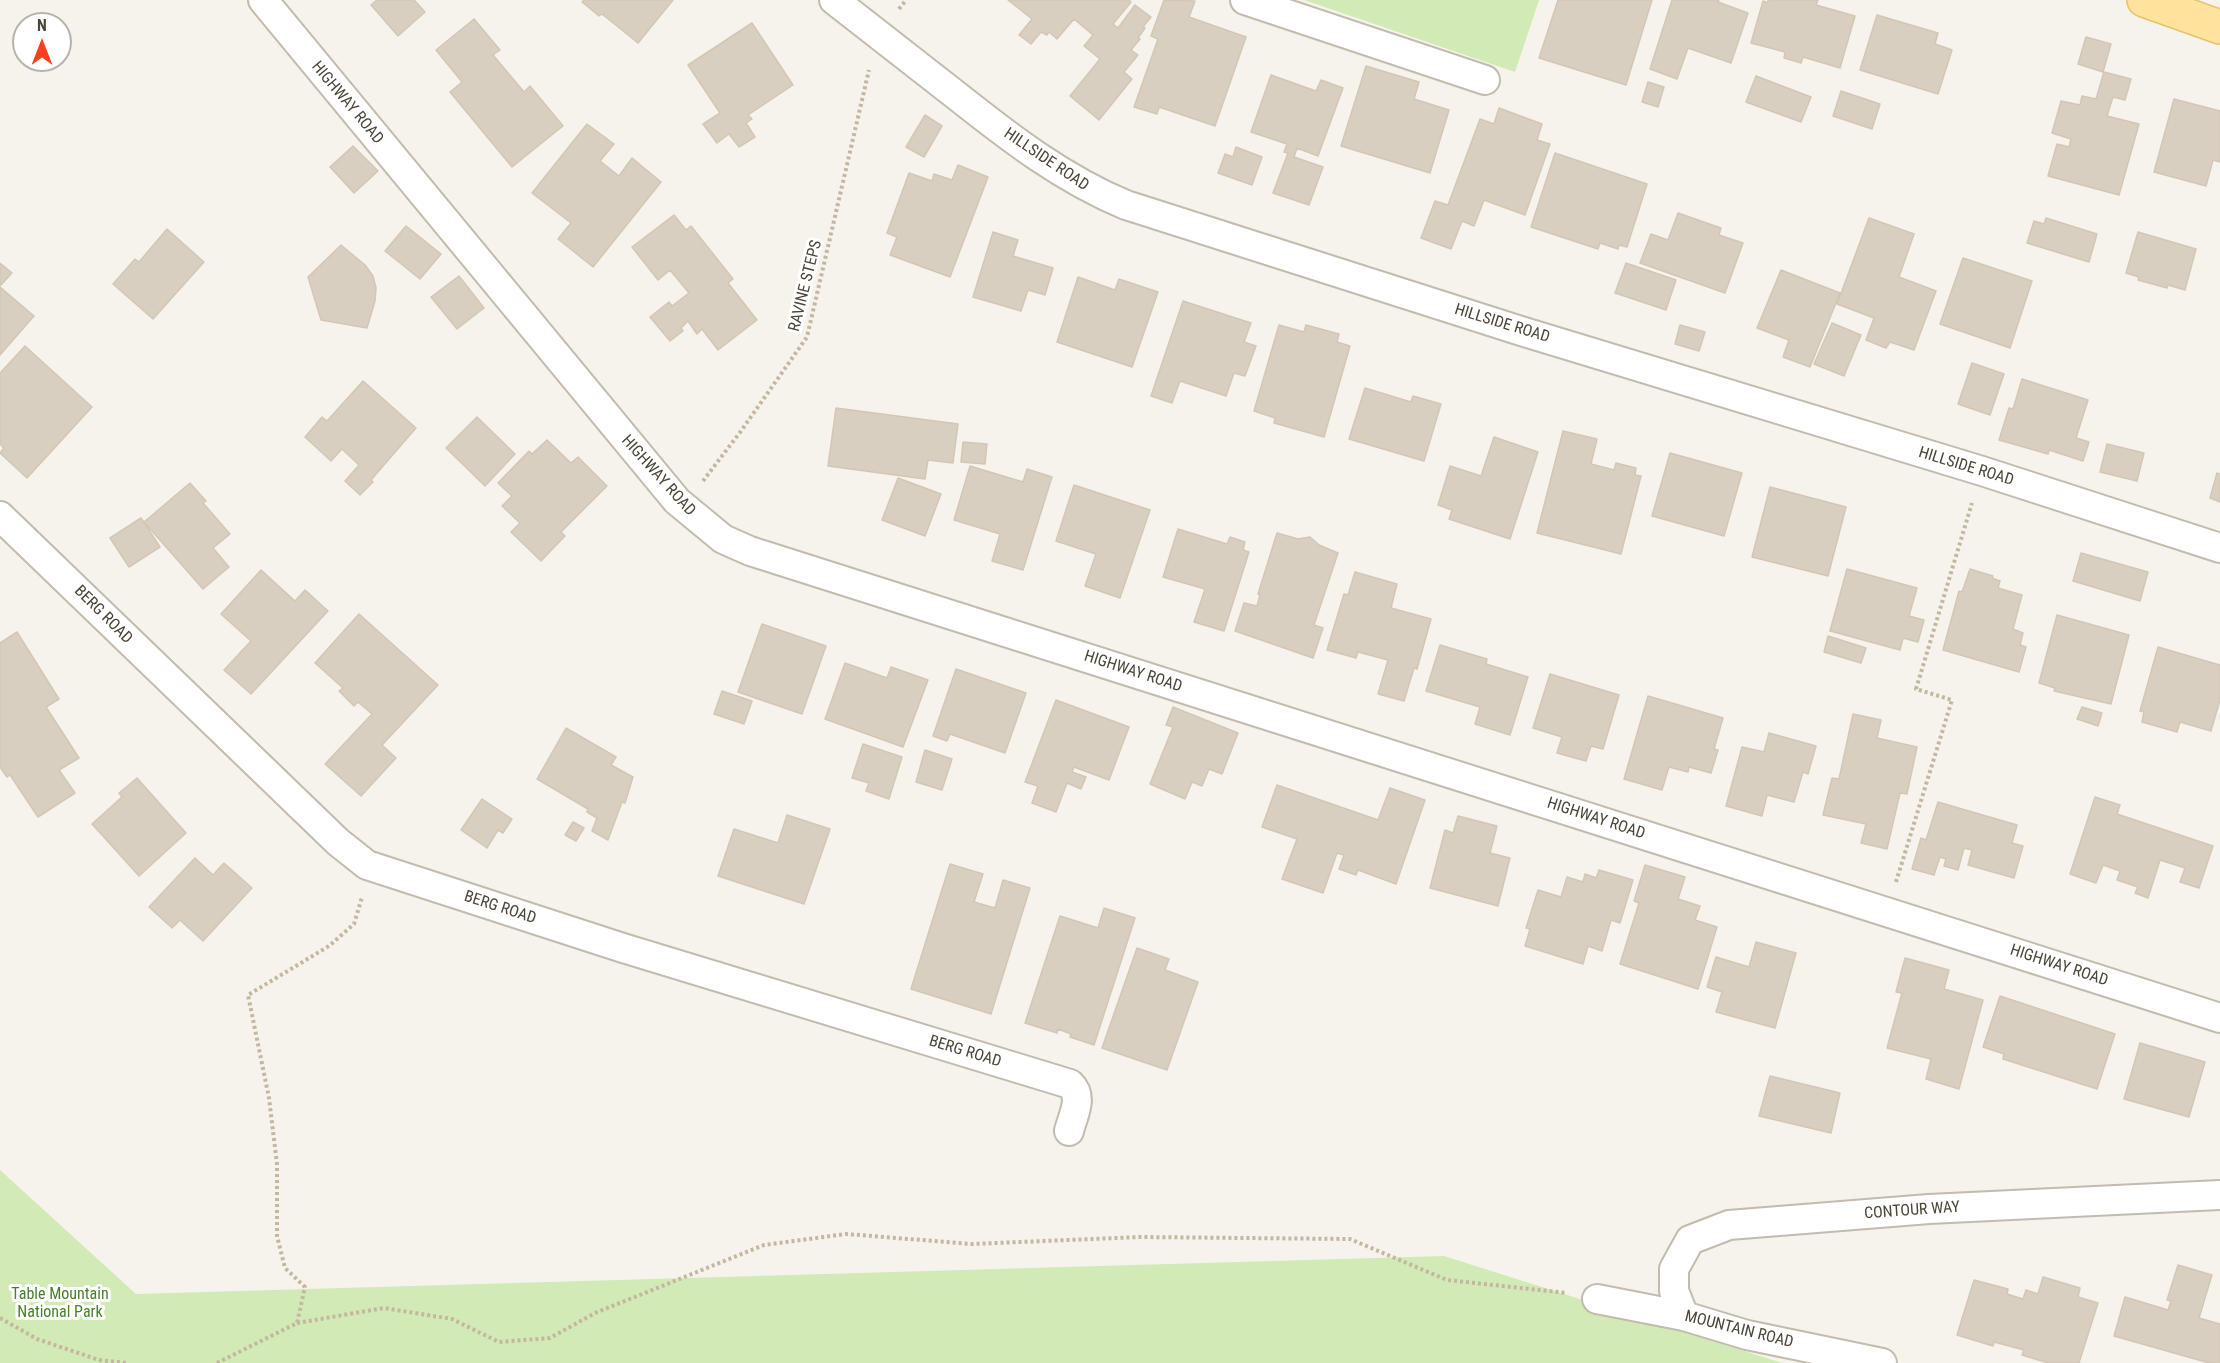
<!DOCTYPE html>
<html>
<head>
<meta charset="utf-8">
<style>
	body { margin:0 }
	#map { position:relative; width:2220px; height:1363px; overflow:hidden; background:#f6f3ec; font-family:"Roboto Condensed",sans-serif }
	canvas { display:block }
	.north { position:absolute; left:12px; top:12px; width:60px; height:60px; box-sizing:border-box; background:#fff; border:2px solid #b7b4b0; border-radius:50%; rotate:0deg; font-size:16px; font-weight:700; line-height:24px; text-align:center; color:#4b4439 }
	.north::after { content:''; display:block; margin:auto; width:21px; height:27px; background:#fc3f1d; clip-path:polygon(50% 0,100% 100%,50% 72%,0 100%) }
</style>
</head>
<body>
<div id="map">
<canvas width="2220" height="1363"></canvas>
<div class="north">N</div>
</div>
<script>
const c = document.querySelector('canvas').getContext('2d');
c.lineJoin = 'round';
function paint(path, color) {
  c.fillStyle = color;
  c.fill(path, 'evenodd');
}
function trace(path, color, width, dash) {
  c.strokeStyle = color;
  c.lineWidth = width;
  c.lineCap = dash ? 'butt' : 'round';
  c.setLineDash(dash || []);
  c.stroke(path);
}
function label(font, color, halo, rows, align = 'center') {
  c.font = font + ' "Roboto Condensed",sans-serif';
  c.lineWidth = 6;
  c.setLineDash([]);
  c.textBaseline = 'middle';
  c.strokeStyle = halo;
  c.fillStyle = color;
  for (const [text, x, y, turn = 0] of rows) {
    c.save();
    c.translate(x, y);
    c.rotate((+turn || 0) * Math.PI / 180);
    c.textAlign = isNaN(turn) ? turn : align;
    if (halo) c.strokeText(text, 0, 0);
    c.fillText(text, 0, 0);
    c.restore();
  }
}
const green = new Path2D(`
	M 1304,0 L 1539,0 L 1515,72 Z
	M 0,1170 L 136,1294 L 1444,1256 L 1782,1363 L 0,1363 Z`);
const building = new Path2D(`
	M 377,0 L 414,0 L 425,12 L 398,36 L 371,5 Z
	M 584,0 L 673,0 L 638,43 L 602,14 L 599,16 L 582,2 Z
	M 1008,0 L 1129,0 L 1131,2 L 1113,24 L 1118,28 L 1135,5 L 1151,17 L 1143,27 L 1145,28 L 1138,38 L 1140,39 L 1131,50 L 1138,55 L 1124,72 L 1132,79 L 1099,120 L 1070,96 L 1100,59 L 1084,46 L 1093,35 L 1074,19 L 1057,39 L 1049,32 L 1047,35 L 1041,32 L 1031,44 L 1019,35 L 1032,19 Z
	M 1164,0 L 1195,1 L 1189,17 L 1246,37 L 1215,126 L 1159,107 L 1157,114 L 1134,107 L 1158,39 L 1151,36 Z
	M 1558,0 L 1652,0 L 1626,85 L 1539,58 Z
	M 1672,0 L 1719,0 L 1718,2 L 1748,13 L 1731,63 L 1688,48 L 1677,79 L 1650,69 Z
	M 1768,0 L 1818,0 L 1816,5 L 1855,16 L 1840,68 L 1803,57 L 1801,63 L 1784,58 L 1785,52 L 1751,43 L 1763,1 L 1768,3 Z
	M 1877,15 L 1938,33 L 1935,44 L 1952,50 L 1938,94 L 1860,70 Z
	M 474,19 L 500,50 L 493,55 L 524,92 L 530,86 L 563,126 L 512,167 L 450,92 L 462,82 L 436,50 Z
	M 752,23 L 793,85 L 748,115 L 752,119 L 746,123 L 755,137 L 739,147 L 729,134 L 717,143 L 703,124 L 720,113 L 688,65 Z
	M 2086,37 L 2111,44 L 2103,72 L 2078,64 Z
	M 1366,66 L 1419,82 L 1414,99 L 1449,110 L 1430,173 L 1341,146 Z
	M 2104,72 L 2131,79 L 2125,100 L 2113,97 L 2107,116 L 2139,124 L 2119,195 L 2048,176 L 2057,144 L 2069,147 L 2071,139 L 2052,133 L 2061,101 L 2080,105 L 2082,96 L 2096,99 Z
	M 1271,75 L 1316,91 L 1321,80 L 1343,88 L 1318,156 L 1297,148 L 1294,157 L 1323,167 L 1309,205 L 1273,193 L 1288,153 L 1284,152 L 1287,144 L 1251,132 Z
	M 1756,76 L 1811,97 L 1801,122 L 1746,102 Z
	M 1648,82 L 1664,87 L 1658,107 L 1642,102 Z
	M 1841,91 L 1880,104 L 1872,129 L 1833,116 Z
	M 2174,99 L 2220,111 L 2220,162 L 2213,160 L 2206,186 L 2154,172 Z
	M 1499,108 L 1542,124 L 1537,140 L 1550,144 L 1525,215 L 1484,200 L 1474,226 L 1462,221 L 1451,249 L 1421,238 L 1435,201 L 1448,205 L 1480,119 L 1494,124 Z
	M 925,115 L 942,126 L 924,157 L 906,147 Z
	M 587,124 L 614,144 L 600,161 L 619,176 L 632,158 L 661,182 L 593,267 L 558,239 L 571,223 L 532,193 Z
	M 353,146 L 378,171 L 354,193 L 330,167 Z
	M 1236,147 L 1262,157 L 1252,185 L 1218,173 L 1225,154 L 1233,157 Z
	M 1555,153 L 1647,184 L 1627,247 L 1619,245 L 1618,249 L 1600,243 L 1598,249 L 1531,227 Z
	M 958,165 L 988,177 L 950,277 L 890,255 L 897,237 L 887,233 L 909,173 L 932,181 L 934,174 L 952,180 Z
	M 1678,213 L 1721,228 L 1719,235 L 1743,243 L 1725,293 L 1640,263 L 1651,234 L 1668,240 Z
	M 674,215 L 686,230 L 691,226 L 733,279 L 728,283 L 757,320 L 718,350 L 702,329 L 697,334 L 688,321 L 681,328 L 683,331 L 670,341 L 650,317 L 669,302 L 672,306 L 689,293 L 670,270 L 658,280 L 632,247 Z
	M 1869,218 L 1914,234 L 1899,277 L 1936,291 L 1914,350 L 1890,342 L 1886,348 L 1866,340 L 1874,318 L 1837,304 Z
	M 2046,218 L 2097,234 L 2089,262 L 2027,243 L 2034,221 L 2044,224 Z
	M 406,226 L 441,254 L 420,279 L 385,251 Z
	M 167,229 L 204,262 L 153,319 L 113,284 L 135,259 L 139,262 Z
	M 993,232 L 1018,240 L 1013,256 L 1053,268 L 1045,295 L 1028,290 L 1021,311 L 973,297 Z
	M 2138,232 L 2196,249 L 2185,290 L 2168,285 L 2167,288 L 2138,280 L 2139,277 L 2126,273 Z
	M 341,245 L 365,265 L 373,276 L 376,288 L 375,301 L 367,328 L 321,320 L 308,277 Z
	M 1963,258 L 2032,281 L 2010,348 L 1940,324 Z
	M 0,263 L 12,273 L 0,286 Z
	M 1626,263 L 1676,280 L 1666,310 L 1615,293 Z
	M 1781,270 L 1840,293 L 1810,367 L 1783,357 L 1789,340 L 1757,328 Z
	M 459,276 L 484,308 L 457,329 L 431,297 Z
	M 1078,277 L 1115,290 L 1119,279 L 1158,292 L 1132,367 L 1057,342 Z
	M 0,287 L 34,316 L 0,355 Z
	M 1183,301 L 1251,323 L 1244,342 L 1256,346 L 1245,376 L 1234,373 L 1226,396 L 1180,381 L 1172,403 L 1151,396 Z
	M 1832,323 L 1861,335 L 1844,376 L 1814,364 Z
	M 1279,325 L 1304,332 L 1306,325 L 1339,334 L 1337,342 L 1350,346 L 1324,437 L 1274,423 L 1275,418 L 1254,411 Z
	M 1680,325 L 1705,332 L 1699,351 L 1675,344 Z
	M 25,346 L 92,407 L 27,478 L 0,453 L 4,448 L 0,444 L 0,373 Z
	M 1972,363 L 2004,374 L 1990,415 L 1958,404 Z
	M 2022,379 L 2088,400 L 2076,438 L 2089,442 L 2083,461 L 2049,450 L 2048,454 L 1999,440 L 2009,408 L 2013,409 Z
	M 363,381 L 416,428 L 371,480 L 373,482 L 360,495 L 345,481 L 359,465 L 342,449 L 331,461 L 305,437 L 322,417 L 327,421 Z
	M 1365,388 L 1411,402 L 1413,396 L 1441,404 L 1424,461 L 1349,439 Z
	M 836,408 L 958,424 L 953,463 L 928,460 L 925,479 L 828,466 Z
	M 477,417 L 515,454 L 485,486 L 446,448 Z
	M 1563,431 L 1597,439 L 1591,464 L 1614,470 L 1616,463 L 1636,468 L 1635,475 L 1641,476 L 1621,554 L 1537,533 Z
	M 1494,437 L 1538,452 L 1510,539 L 1449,519 L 1452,510 L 1438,505 L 1450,466 L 1481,476 Z
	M 547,440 L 571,463 L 578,457 L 607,486 L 561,532 L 565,536 L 541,561 L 511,532 L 520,523 L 502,506 L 512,496 L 498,483 L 529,451 L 532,454 Z
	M 963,442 L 987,444 L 985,464 L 961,462 Z
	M 2107,444 L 2144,453 L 2137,481 L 2100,472 Z
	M 1670,453 L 1742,473 L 1724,536 L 1652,516 Z
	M 970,466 L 1023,482 L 1027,469 L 1052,477 L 1023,570 L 992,561 L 1000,534 L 954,520 Z
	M 2217,473 L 2220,474 L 2220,502 L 2210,498 Z
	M 898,478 L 941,494 L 925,536 L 882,520 Z
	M 190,483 L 206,501 L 203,503 L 230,534 L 213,548 L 229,567 L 203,589 L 144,522 Z
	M 1074,485 L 1150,510 L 1120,598 L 1085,586 L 1096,554 L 1056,541 Z
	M 1770,487 L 1846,507 L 1828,576 L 1752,557 Z
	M 141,518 L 160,547 L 129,567 L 110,538 Z
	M 1178,529 L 1227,544 L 1230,537 L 1245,542 L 1243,550 L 1249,552 L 1224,631 L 1194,622 L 1205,589 L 1163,577 Z
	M 1277,533 L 1298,539 L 1310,537 L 1319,545 L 1338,553 L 1314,625 L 1323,628 L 1313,658 L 1235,631 L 1244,603 L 1257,606 L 1260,595 L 1258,594 Z
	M 2081,553 L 2148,572 L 2140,601 L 2073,581 Z
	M 1847,569 L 1917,588 L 1909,616 L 1924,620 L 1918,642 L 1903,638 L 1900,650 L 1830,631 Z
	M 1970,569 L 1993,576 L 1992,578 L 2000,581 L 1998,588 L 2022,595 L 2013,629 L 2023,633 L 2020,645 L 2026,647 L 2019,672 L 1943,650 L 1959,591 L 1962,592 Z
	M 261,570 L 295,601 L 305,590 L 328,611 L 251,694 L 224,670 L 251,641 L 221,614 Z
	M 1355,572 L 1397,584 L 1391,608 L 1431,619 L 1417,669 L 1414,668 L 1404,701 L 1378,694 L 1388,660 L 1358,652 L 1356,658 L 1327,650 L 1344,594 L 1348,595 Z
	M 359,614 L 438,685 L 382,745 L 396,758 L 361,796 L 325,764 L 372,714 L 358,702 L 354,706 L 339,691 L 343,688 L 315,663 Z
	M 2057,615 L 2129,635 L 2111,704 L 2054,691 L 2055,688 L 2039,683 Z
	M 762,624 L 826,646 L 802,714 L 738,692 Z
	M 17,632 L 59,699 L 46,707 L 79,758 L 59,770 L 75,793 L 38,817 L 10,775 L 7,777 L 0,767 L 0,643 Z
	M 1828,636 L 1866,648 L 1861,663 L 1824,652 Z
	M 1440,645 L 1487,659 L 1486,664 L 1528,677 L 1510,735 L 1475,724 L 1480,707 L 1426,691 Z
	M 2158,647 L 2220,665 L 2220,700 L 2211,731 L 2180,722 L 2177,732 L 2142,722 L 2144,712 L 2140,711 Z
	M 845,663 L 887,678 L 891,667 L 928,680 L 903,747 L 825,719 Z
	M 956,669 L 1026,693 L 1005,753 L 950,734 L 947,741 L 933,736 Z
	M 1550,674 L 1619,695 L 1603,749 L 1591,746 L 1586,761 L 1557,753 L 1562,737 L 1533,728 Z
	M 722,691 L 752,701 L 744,724 L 714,714 Z
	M 1648,696 L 1723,718 L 1714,749 L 1718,750 L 1711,773 L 1689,767 L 1688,772 L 1669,767 L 1662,790 L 1624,779 Z
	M 1056,700 L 1129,727 L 1109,780 L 1074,767 L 1072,772 L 1086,777 L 1081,789 L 1067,783 L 1056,812 L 1032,803 L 1038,786 L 1025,782 Z
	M 1173,707 L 1238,733 L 1222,774 L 1209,769 L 1202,786 L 1192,782 L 1185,799 L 1150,784 L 1173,727 L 1166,725 Z
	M 2082,707 L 2102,713 L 2098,726 L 2077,719 Z
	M 1853,714 L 1881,720 L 1877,738 L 1917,747 L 1907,794 L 1900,793 L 1887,849 L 1861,843 L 1866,824 L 1823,815 L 1832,778 L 1839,779 Z
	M 566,728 L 616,757 L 611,765 L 633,777 L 625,803 L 622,802 L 608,840 L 592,831 L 597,818 L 587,812 L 588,809 L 537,779 Z
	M 1769,733 L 1816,746 L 1808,774 L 1803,772 L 1794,802 L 1767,795 L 1762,816 L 1726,806 L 1742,747 L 1764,752 Z
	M 863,744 L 902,757 L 889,799 L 866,791 L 869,783 L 852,778 Z
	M 925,750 L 952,759 L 942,790 L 916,782 Z
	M 137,778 L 186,833 L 139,876 L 92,824 L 122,797 L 119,793 Z
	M 1277,785 L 1378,820 L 1390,788 L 1425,800 L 1396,884 L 1358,870 L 1356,875 L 1339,869 L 1344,855 L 1337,853 L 1323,893 L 1282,879 L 1297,839 L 1262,827 Z
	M 2095,797 L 2120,805 L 2117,814 L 2213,846 L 2199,888 L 2180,882 L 2185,868 L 2160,860 L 2148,898 L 2135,893 L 2138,887 L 2117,880 L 2120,871 L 2103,865 L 2096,883 L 2070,874 Z
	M 482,799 L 512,819 L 503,833 L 498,830 L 487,848 L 461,830 Z
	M 1938,802 L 2017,825 L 2012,843 L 2023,846 L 2014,878 L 1968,865 L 1972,850 L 1964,848 L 1958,870 L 1944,866 L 1946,859 L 1940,857 L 1934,875 L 1912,869 L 1921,838 L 1926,840 Z
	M 787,815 L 830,829 L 804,904 L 718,876 L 734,829 L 778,843 Z
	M 1458,816 L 1497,826 L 1490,853 L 1510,858 L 1498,906 L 1430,888 L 1445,830 L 1453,833 Z
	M 573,822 L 584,828 L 576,841 L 565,835 Z
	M 195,858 L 213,875 L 224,863 L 252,888 L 203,941 L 180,920 L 172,928 L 149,907 Z
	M 950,864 L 983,874 L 974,902 L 995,908 L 1003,880 L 1030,888 L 991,1014 L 911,989 Z
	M 1645,865 L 1685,877 L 1678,899 L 1700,906 L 1695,920 L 1717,927 L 1698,989 L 1620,964 L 1639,903 L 1634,901 Z
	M 1599,870 L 1633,880 L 1620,923 L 1611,920 L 1602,951 L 1588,946 L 1583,964 L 1525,946 L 1530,929 L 1526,928 L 1538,890 L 1561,897 L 1567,877 L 1583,882 L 1585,874 L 1596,878 Z
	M 1104,908 L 1135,918 L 1094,1045 L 1070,1037 L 1071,1034 L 1058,1029 L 1057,1033 L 1025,1023 L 1060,916 L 1098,928 Z
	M 1756,942 L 1796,953 L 1775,1028 L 1716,1012 L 1722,992 L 1707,987 L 1716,957 L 1749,967 Z
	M 1137,948 L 1169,959 L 1165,970 L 1198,982 L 1167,1070 L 1102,1048 Z
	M 1905,958 L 1949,970 L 1944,989 L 1983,1000 L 1959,1089 L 1926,1079 L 1931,1059 L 1887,1048 L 1902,993 L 1896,992 Z
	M 2000,996 L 2115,1034 L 2097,1089 L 2003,1059 L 2004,1054 L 1983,1047 Z
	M 2140,1043 L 2205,1062 L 2189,1117 L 2124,1099 Z
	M 1770,1076 L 1840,1093 L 1831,1133 L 1759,1116 Z
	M 2178,1265 L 2212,1275 L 2199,1318 L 2220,1324 L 2220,1363 L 2209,1363 L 2114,1336 L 2125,1297 L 2168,1310 L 2171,1301 L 2167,1300 Z
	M 2043,1277 L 2080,1288 L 2078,1297 L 2098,1303 L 2079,1363 L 2048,1363 L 2022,1355 L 2024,1350 L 1994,1342 L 1993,1346 L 1957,1335 L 1974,1280 L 2008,1289 L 2007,1294 L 2023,1299 L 2026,1290 L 2038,1294 Z`);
const path = new Path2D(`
	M 899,9 L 906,0
	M 703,481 L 741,431 L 807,337 L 869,70
	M 1896,882 L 1952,700 L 1916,689 L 1972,503
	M 0,1318 L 37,1339 L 99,1360 L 126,1363
	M 297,1323 L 384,1308 L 452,1319 L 499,1342 L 550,1338 L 595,1313 L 764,1245 L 846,1234 L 972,1244 L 1139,1237 L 1350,1239 L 1447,1280 L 1567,1293
	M 217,1363 L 297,1323 L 305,1287 L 285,1268 L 277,1236 L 277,1164 L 269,1098 L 248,995 L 329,946 L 354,924 L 362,897`);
const minor = new Path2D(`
	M 263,0 L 677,501 L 723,539 L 750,551 L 2220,1018
	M 834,0 C 875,32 916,64 957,96 C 1010,138 1063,179 1126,205 L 1521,331 L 1982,471 L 2220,548
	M 1245,0 L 1485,80
	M 0,516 L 338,842 L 367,865 L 623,948 L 1070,1084 C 1084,1097 1073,1115 1069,1131
	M 1597,1299 L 1684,1316 L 1747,1335 L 1882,1363
	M 1684,1316 L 1674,1291 L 1674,1269 L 1690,1240 L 1729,1225 L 1929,1209 L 2220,1195`);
const primary = new Path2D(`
	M 2144,0 L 2220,27`);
const streetNames = [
	["HIGHWAY ROAD",347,103,50],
	["HILLSIDE ROAD",1046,160,34],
	["RAVINE STEPS",806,286,-76],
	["HILLSIDE ROAD",1502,324,17],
	["HILLSIDE ROAD",1966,467,17],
	["HIGHWAY ROAD",658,476,48],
	["BERG ROAD",103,615,45],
	["HIGHWAY ROAD",1133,672,18],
	["HIGHWAY ROAD",1596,819,18],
	["BERG ROAD",500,908,18],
	["HIGHWAY ROAD",2059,966,18],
	["BERG ROAD",965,1052,17],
	["CONTOUR WAY",1912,1211,-4],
	["MOUNTAIN ROAD",1739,1330,14]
];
const parkNames = [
	["Table Mountain",60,1295],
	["National Park",60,1313]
];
paint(green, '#d2eab5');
paint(building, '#d8cfc1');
trace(building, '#d3c7b4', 1.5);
trace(minor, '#c2bbae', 32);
trace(primary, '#e6c16a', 36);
trace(path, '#c4b79f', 4, [3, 3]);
trace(minor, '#fff', 28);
trace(primary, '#ffe39c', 33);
label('16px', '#4b4439', '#fff', streetNames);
label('16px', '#4a7f2a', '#fff', parkNames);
</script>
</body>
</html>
